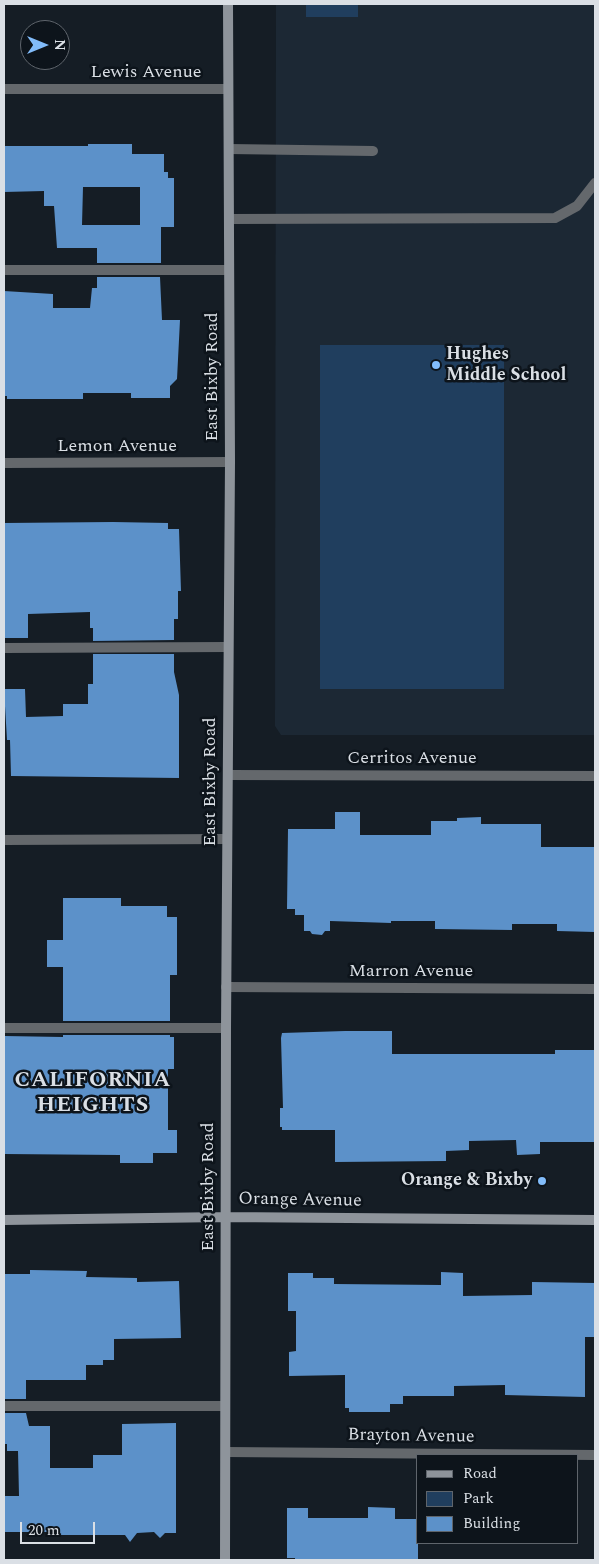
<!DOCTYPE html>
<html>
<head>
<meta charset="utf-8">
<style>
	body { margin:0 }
	#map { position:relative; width:599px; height:1564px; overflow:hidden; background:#151d25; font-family:Spectral,serif }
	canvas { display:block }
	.frame { position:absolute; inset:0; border:5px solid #dadfe5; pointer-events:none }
	.legend { position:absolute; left:416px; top:1454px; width:162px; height:90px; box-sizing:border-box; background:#0d141b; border:1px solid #5f656c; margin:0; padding:6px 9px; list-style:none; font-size:15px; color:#dadfe5 }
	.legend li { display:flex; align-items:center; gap:10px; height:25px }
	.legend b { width:25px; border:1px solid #5f656c }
	.north { position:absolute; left:20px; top:20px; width:50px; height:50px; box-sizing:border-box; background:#0d141b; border:1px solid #5f656c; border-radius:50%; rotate:90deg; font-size:14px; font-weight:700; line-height:20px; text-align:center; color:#dadfe5 }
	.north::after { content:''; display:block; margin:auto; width:18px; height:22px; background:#82bcfa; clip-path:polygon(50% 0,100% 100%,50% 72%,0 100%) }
	.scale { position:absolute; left:20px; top:1522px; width:75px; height:22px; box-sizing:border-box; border:2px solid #dadfe5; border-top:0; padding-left:6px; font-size:15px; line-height:18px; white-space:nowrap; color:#dadfe5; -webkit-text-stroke:4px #0d141b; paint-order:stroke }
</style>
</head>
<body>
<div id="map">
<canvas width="599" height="1564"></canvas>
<div class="frame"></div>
<ul class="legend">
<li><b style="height:6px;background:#8e949b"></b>Road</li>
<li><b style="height:14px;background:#203e5e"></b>Park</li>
<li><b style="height:14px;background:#5c91c9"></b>Building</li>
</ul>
<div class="north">N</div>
<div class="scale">20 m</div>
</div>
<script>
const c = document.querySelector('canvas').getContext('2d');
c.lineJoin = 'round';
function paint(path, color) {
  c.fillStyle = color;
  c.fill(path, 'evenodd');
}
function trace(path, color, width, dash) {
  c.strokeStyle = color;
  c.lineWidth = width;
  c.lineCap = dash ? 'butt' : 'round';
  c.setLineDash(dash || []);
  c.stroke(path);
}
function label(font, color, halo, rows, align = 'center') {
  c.font = font + ' Spectral,serif';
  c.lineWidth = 5;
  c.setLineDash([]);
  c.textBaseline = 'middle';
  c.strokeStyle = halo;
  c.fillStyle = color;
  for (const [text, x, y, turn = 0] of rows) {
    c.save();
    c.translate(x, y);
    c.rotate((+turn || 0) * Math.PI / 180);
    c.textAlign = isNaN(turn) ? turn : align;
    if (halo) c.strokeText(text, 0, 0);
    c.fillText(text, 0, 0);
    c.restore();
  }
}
const built = new Path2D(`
	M 276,4 L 595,4 L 595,735 L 281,735 L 275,726 Z`);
const green = new Path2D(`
	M 306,4 L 358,4 L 358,17 L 306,17 Z
	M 320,345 L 504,345 L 504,689 L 320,689 Z`);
const building = new Path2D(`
	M 88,144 L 132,144 L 132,154 L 164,154 L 164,172 L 168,172 L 168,178 L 174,178 L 174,227 L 161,227 L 161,263 L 97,263 L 97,248 L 57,248 L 54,206 L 44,206 L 44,191 L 4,192 L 4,146 L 88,146 ZM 83,187 L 140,187 L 140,225 L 82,225 Z
	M 97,277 L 160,277 L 162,320 L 180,320 L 177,379 L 170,386 L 170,398 L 131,398 L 131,393 L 83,393 L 83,399 L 7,399 L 7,396 L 4,396 L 4,291 L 53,294 L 53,308 L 90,308 L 92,288 L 97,288 Z
	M 113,522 L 168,523 L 168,529 L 179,529 L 181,591 L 178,591 L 178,619 L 174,619 L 174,640 L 93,641 L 93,628 L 90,628 L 90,612 L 28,614 L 28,638 L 4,638 L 4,523 Z
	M 93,654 L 174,654 L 174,672 L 179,695 L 179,778 L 11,776 L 10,740 L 7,740 L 4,689 L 25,689 L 26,717 L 63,716 L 63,704 L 88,704 L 88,684 L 93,684 Z
	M 335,812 L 360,812 L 360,835 L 431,835 L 431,821 L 457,821 L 457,818 L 481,817 L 481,824 L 541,824 L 541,847 L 595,847 L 595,932 L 557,931 L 557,924 L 512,924 L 512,930 L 435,929 L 435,921 L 391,921 L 391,923 L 330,921 L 330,931 L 325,931 L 322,935 L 312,934 L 310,931 L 304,931 L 304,915 L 295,915 L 295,909 L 287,909 L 288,829 L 335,829 Z
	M 63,898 L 121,898 L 121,906 L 167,906 L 167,917 L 177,917 L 177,975 L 170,975 L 170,1021 L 63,1021 L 63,967 L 47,967 L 47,940 L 63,940 Z
	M 345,1031 L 392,1031 L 392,1054 L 555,1054 L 555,1050 L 595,1050 L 595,1142 L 540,1142 L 540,1154 L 517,1155 L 516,1140 L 469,1141 L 469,1150 L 446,1151 L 446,1161 L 335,1162 L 335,1130 L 282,1130 L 282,1127 L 280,1127 L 280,1108 L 283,1108 L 281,1038 L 282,1033 Z
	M 63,1035 L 170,1035 L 170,1037 L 174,1037 L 174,1069 L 168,1069 L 168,1130 L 177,1130 L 177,1153 L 153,1153 L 153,1163 L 120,1163 L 120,1155 L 4,1154 L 4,1036 L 63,1037 Z
	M 30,1270 L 87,1271 L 86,1277 L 137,1278 L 137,1282 L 179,1281 L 181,1338 L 114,1339 L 114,1360 L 103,1360 L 103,1365 L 86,1365 L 86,1380 L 26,1380 L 26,1399 L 4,1399 L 4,1274 L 30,1274 Z
	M 441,1272 L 463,1273 L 463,1296 L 532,1295 L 532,1282 L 595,1283 L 595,1337 L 585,1337 L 585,1397 L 505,1395 L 505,1385 L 454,1386 L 454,1396 L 403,1396 L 403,1404 L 390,1404 L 390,1412 L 349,1412 L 349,1408 L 345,1408 L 345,1375 L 289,1376 L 289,1352 L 296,1351 L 296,1311 L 288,1311 L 288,1273 L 313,1273 L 313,1278 L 334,1278 L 334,1284 L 441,1285 Z
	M 4,1413 L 26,1413 L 29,1426 L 50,1426 L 50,1468 L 93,1468 L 93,1455 L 122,1455 L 122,1424 L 176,1423 L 176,1533 L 165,1533 L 160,1538 L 154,1532 L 137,1533 L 130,1542 L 125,1535 L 57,1535 L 57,1532 L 4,1532 L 4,1496 L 19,1496 L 18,1451 L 7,1451 L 7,1444 L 4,1444 Z
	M 368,1507 L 395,1508 L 395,1519 L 418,1519 L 418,1560 L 295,1560 L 295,1558 L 287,1558 L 287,1508 L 308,1508 L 308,1518 L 368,1518 Z`);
const lane = new Path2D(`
	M 229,149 L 373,151
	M 229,219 L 555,218 L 577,206 L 595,183
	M 4,270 L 229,270
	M 4,648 L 228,647
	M 4,1028 L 226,1028
	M 4,1406 L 225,1406`);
const street = new Path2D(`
	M 4,89 L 228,89
	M 4,463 L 230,462
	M 228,775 L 595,776
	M 4,840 L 227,839
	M 226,987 L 595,989
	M 226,1452 L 595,1455`);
const secondary = new Path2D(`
	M 4,1220 L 225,1217 L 595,1220
	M 225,1560 L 226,1028 L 230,462 L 228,4`);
const markers = [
	[436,365,5,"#82bcfa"],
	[542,1181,5,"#82bcfa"]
];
const streetNames = [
	["Lewis Avenue",146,73],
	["East Bixby Road",213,377,-90],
	["Lemon Avenue",117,447],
	["Cerritos Avenue",412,759],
	["East Bixby Road",211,782,-90],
	["Marron Avenue",411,972],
	["East Bixby Road",209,1187,-90],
	["Orange Avenue",300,1201,1],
	["Brayton Avenue",411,1437,1]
];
const poiNames = [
	["Hughes",446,355],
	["Middle School",446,376],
	["Orange & Bixby",532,1181,"right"]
];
const districtNames = [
	["CALIFORNIA",93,1082],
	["HEIGHTS",93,1107]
];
paint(built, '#1c2834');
paint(green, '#203e5e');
paint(building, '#5c91c9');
trace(lane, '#64686c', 10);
trace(street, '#64686c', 10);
trace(secondary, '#8e949b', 10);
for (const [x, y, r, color] of markers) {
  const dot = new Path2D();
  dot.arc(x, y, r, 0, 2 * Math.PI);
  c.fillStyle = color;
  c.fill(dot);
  trace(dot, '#0d141b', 2);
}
label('18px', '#dadfe5', '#0d141b', streetNames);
label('bold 18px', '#dadfe5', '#0d141b', poiNames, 'left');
c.letterSpacing = '1px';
label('bold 22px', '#dadfe5', '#0d141b', districtNames);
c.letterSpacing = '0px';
</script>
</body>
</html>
